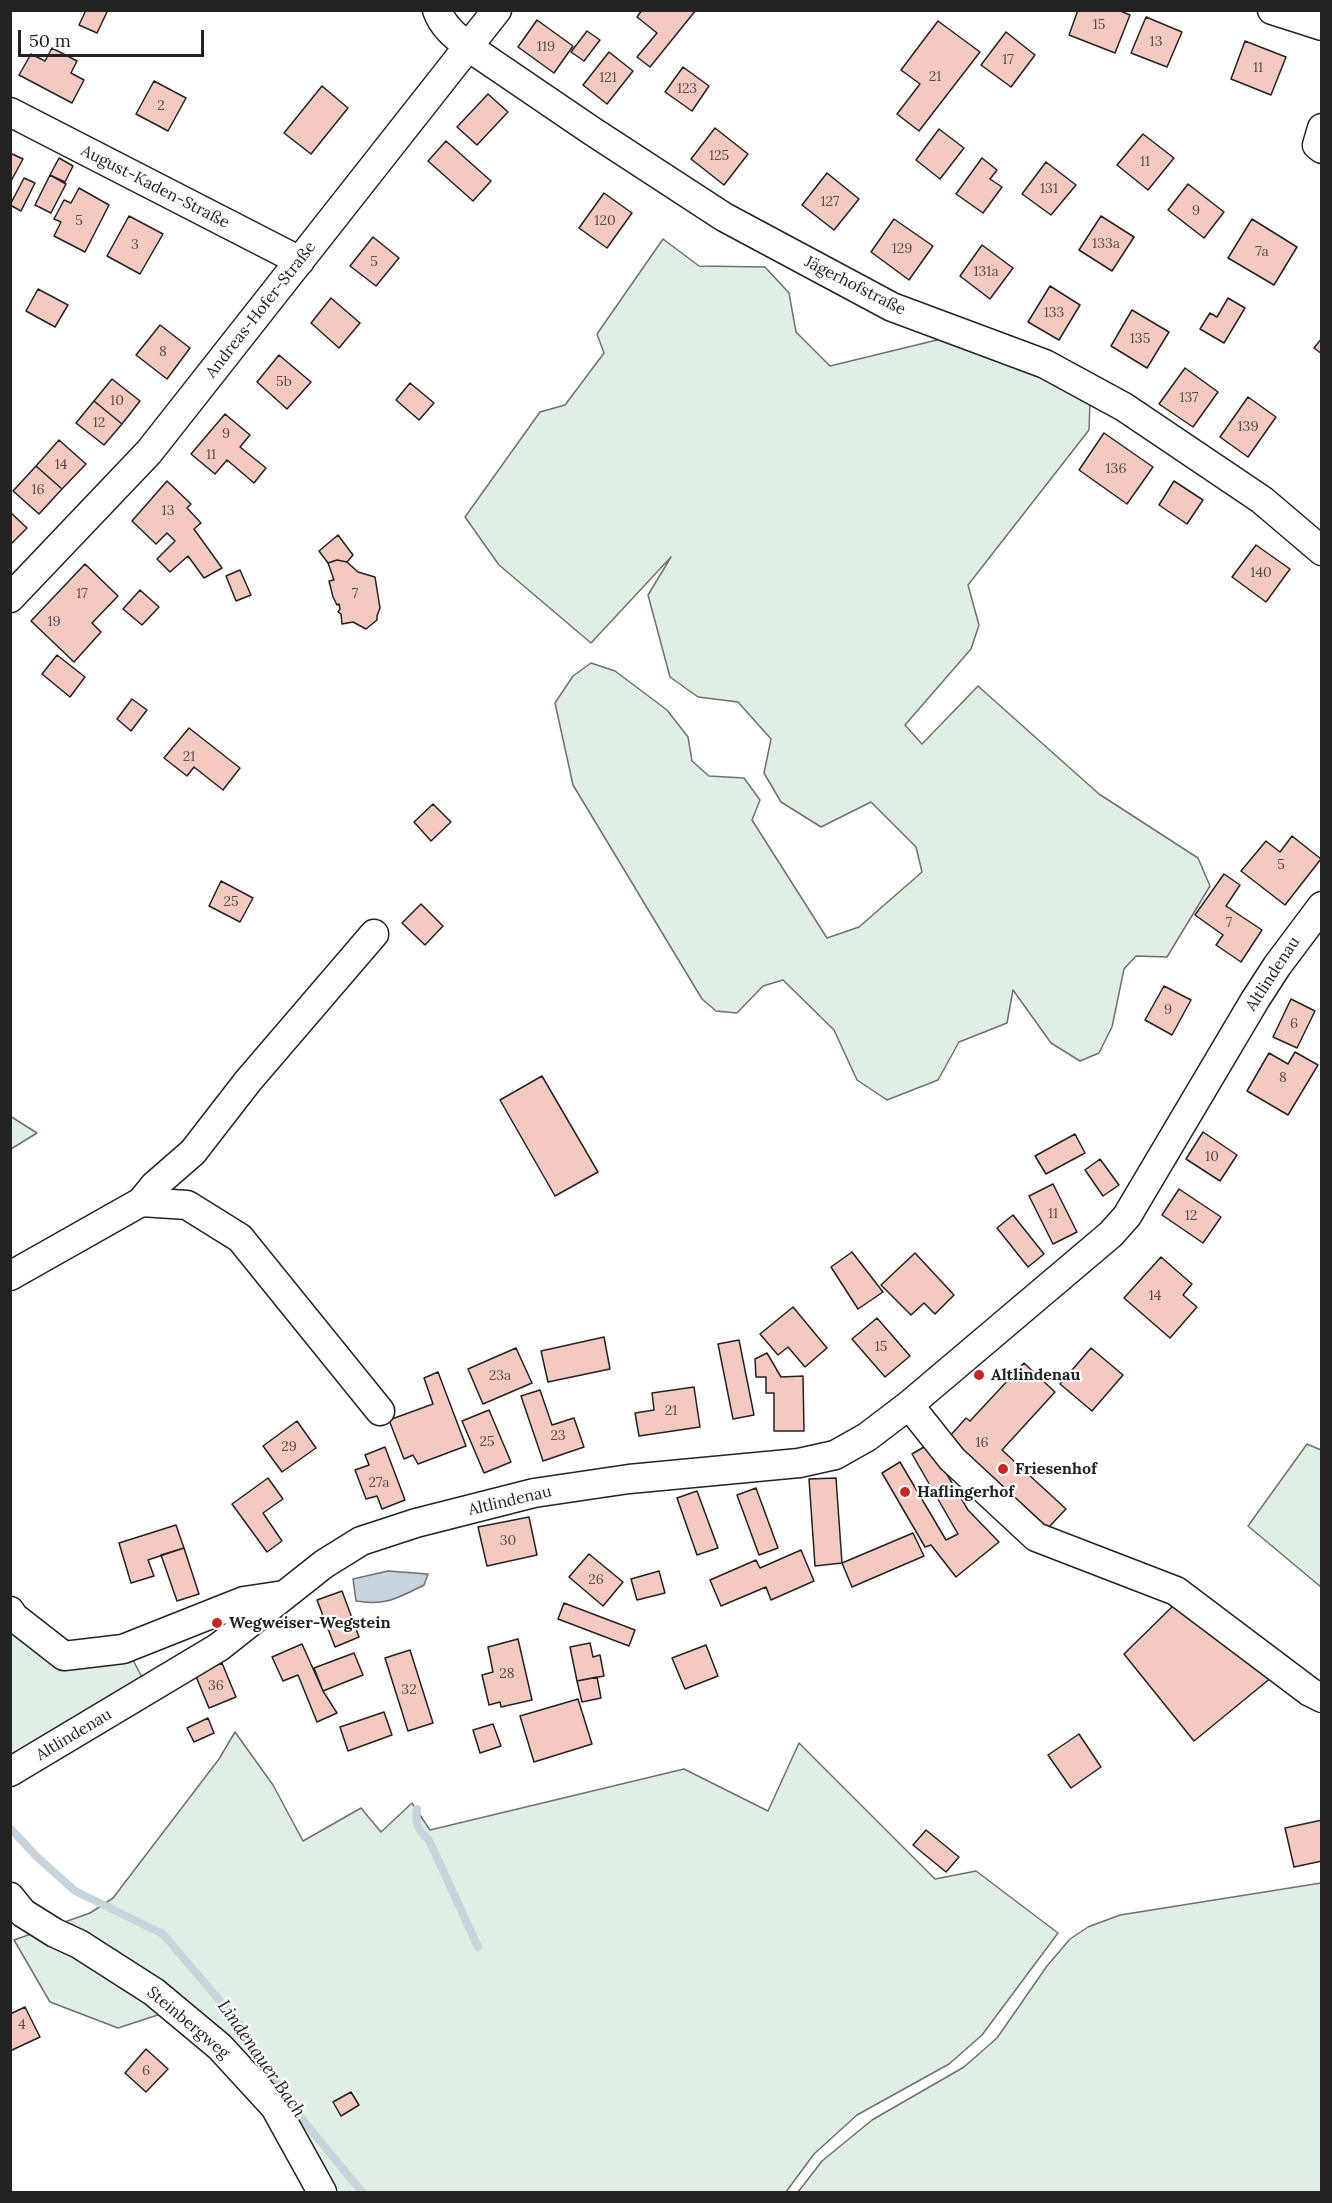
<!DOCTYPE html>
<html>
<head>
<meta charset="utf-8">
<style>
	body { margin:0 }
	#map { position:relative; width:1332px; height:2203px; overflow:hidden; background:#fff; font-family:Lora,serif }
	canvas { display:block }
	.frame { position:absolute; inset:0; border:12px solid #222; pointer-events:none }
	.scale { position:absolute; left:18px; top:30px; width:186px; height:27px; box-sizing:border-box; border:3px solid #222; border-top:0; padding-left:8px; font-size:18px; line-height:21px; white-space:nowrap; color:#222; -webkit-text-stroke:4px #fff; paint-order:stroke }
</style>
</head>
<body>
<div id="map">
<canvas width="1332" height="2203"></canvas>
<div class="frame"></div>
<div class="scale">50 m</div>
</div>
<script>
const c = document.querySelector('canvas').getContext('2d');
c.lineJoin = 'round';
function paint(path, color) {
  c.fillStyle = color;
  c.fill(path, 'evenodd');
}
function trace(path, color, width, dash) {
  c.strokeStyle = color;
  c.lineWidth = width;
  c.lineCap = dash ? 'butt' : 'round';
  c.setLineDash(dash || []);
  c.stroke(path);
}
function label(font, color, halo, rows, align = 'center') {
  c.font = font + ' Lora,serif';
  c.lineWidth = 4.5;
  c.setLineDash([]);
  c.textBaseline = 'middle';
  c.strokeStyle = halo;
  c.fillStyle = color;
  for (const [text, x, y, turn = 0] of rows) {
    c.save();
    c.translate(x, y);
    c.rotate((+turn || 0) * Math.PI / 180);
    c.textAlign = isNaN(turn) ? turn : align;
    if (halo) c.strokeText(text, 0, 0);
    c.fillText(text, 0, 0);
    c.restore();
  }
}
const green = new Path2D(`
	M 663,239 L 699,266 L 765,267 L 789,293 L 796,332 L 830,366 L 941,339 L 1003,359 L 1090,402 L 1089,430 L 968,585 L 979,625 L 971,649 L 905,725 L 922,744 L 978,686 L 1099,794 L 1198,858 L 1210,886 L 1167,957 L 1136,956 L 1124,969 L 1112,1027 L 1099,1053 L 1080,1061 L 1051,1043 L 1013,990 L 1007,1023 L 959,1042 L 938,1080 L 887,1100 L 857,1080 L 834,1030 L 783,980 L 763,986 L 737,1013 L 716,1011 L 702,999 L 573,785 L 555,703 L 573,676 L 591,663 L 615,671 L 667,710 L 688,737 L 692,761 L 709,776 L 744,778 L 760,800 L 752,820 L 827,938 L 859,927 L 922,872 L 916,847 L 871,802 L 821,827 L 781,802 L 764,773 L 771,739 L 738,702 L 698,697 L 670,677 L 648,595 L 671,557 L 591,643 L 499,565 L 465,517 L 540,412 L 565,405 L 604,353 L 597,334 Z
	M 10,1116 L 37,1133 L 11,1149 L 10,1149 Z
	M 1307,1444 L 1321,1450 L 1321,1587 L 1248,1526 Z
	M 10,1618 L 62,1666 L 133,1660 L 145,1683 L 11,1761 Z
	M 235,1732 L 273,1785 L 303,1841 L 361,1808 L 381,1832 L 412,1803 L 430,1830 L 684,1769 L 768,1811 L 799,1743 L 935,1879 L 976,1871 L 1058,1933 L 982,2035 L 949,2064 L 857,2115 L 814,2154 L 786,2192 L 326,2192 L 179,2008 L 118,2028 L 50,2002 L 14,1940 L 90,1913 L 113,1898 L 219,1759 Z
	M 1321,1883 L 1321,2192 L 798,2192 L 822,2161 L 872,2120 L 964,2067 L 997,2038 L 1047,1966 L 1070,1939 L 1088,1927 L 1120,1915 Z`);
const water = new Path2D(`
	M 388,1571 L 428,1574 L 424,1585 C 398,1598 386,1606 356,1601 L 353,1579 Z`);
const stream = new Path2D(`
	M 417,1809 C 415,1824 418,1830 429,1840 L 478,1947
	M 10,1828 L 36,1856 L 75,1891 L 163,1934 L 237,2021 L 292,2107 L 362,2192`);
const building = new Path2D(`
	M 86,10 L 108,10 L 97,33 L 79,25 Z
	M 642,10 L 696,10 L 650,67 L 637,57 L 657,33 L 637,17 Z
	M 1078,10 L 1118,10 L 1130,15 L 1115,53 L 1069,35 Z
	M 1146,17 L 1182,32 L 1167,67 L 1131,53 Z
	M 537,20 L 573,46 L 554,73 L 518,47 Z
	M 938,21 L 980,52 L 919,131 L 897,114 L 920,84 L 901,70 Z
	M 587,31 L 600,40 L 584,61 L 571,52 Z
	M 1006,32 L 1035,55 L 1011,87 L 981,65 Z
	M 1245,41 L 1286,57 L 1271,95 L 1231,79 Z
	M 52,48 L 77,61 L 71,73 L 84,80 L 72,103 L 19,75 L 31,54 L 45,61 Z
	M 609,52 L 633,71 L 607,104 L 583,85 Z
	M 683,67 L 709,86 L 692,111 L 665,92 Z
	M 154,81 L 186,98 L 168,131 L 136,114 Z
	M 322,86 L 348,108 L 311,154 L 284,133 Z
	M 488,94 L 508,112 L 477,145 L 457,127 Z
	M 715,128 L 748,154 L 724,185 L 691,159 Z
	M 939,129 L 964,148 L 940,179 L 916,160 Z
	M 1143,134 L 1174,158 L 1148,190 L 1117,165 Z
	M 446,141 L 491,181 L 473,201 L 428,161 Z
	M 10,153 L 23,159 L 10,183 Z
	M 59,158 L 73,166 L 65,182 L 50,175 Z
	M 982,158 L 997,170 L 990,179 L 1002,187 L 983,213 L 956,194 Z
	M 1046,162 L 1076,185 L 1051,215 L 1022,194 Z
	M 827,173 L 859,199 L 834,230 L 802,205 Z
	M 50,175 L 66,184 L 51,213 L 35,205 Z
	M 24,178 L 35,183 L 21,211 L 10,205 Z
	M 1188,184 L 1224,212 L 1204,238 L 1168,210 Z
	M 79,188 L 109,205 L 85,252 L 54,236 L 61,222 L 54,219 L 64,200 L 71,203 Z
	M 604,193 L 632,213 L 607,248 L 579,228 Z
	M 129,216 L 163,234 L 140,274 L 107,256 Z
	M 1101,216 L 1134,237 L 1112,271 L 1079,250 Z
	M 894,219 L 933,246 L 909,280 L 871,252 Z
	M 1252,219 L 1297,247 L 1274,285 L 1228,258 Z
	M 373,237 L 399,258 L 376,286 L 350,266 Z
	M 982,245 L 1013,268 L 990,299 L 960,276 Z
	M 1050,286 L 1080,305 L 1059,340 L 1028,322 Z
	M 38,289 L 68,305 L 55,327 L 26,311 Z
	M 331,298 L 360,323 L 339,348 L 311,323 Z
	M 1228,298 L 1245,308 L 1224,343 L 1200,329 L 1210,313 L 1217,317 Z
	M 1132,310 L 1169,332 L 1147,368 L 1111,346 Z
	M 160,325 L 190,348 L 167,379 L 136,355 Z
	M 1322,338 L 1322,354 L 1314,348 Z
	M 279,355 L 311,382 L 287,409 L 257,382 Z
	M 1185,368 L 1218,392 L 1193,427 L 1159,404 Z
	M 112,379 L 140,401 L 122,424 L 94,401 Z
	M 410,383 L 434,403 L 419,420 L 396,400 Z
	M 1248,397 L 1276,417 L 1248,457 L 1220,437 Z
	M 94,401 L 122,424 L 104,445 L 76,423 Z
	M 225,414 L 250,435 L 240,447 L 266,468 L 254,483 L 227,460 L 215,474 L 191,454 Z
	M 1104,433 L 1153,467 L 1127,504 L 1079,470 Z
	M 59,440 L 86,464 L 62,489 L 36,466 Z
	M 36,466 L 62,489 L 39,514 L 13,491 Z
	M 167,481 L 191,504 L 187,508 L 201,523 L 194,529 L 222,568 L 204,578 L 188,556 L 170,572 L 157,559 L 175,541 L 167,533 L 156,544 L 132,521 Z
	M 1174,481 L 1203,500 L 1187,524 L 1159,505 Z
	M 10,512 L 27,528 L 10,545 Z
	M 338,535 L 353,555 L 347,562 L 337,560 L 328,563 L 319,551 Z
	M 1256,545 L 1290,569 L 1266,602 L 1232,577 Z
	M 337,560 L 347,562 L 358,572 L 375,577 L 380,608 L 377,616 L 377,620 L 366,629 L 353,622 L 342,624 L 341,614 L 338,612 L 340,609 L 339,604 L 337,605 L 333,597 L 329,581 L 334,580 L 328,563 Z
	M 85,564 L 118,596 L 92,623 L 101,632 L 74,662 L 31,621 Z
	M 240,570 L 251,595 L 236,601 L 226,576 Z
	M 140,590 L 159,607 L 142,625 L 123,609 Z
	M 57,655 L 85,677 L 70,697 L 42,674 Z
	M 132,699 L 147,710 L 131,731 L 117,719 Z
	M 189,728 L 240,768 L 223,790 L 194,767 L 187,776 L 164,758 Z
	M 433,804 L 451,822 L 431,841 L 414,822 Z
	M 1292,836 L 1321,859 L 1285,905 L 1241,871 L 1266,841 L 1280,852 Z
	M 1224,874 L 1240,885 L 1226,906 L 1262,930 L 1241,962 L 1216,945 L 1223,935 L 1195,915 Z
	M 221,881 L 253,898 L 240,922 L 209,906 Z
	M 421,904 L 443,926 L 425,945 L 402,923 Z
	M 1164,986 L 1191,1000 L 1172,1035 L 1145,1020 Z
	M 1291,999 L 1315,1011 L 1297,1048 L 1273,1037 Z
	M 1295,1052 L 1318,1065 L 1288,1115 L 1247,1091 L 1269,1053 L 1288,1064 Z
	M 542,1076 L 598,1172 L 555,1196 L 500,1100 Z
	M 1203,1132 L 1237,1155 L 1220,1181 L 1186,1159 Z
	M 1075,1134 L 1085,1153 L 1046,1174 L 1035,1156 Z
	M 1100,1159 L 1119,1185 L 1103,1196 L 1085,1170 Z
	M 1053,1184 L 1077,1232 L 1053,1244 L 1029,1196 Z
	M 1179,1189 L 1221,1217 L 1203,1243 L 1162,1215 Z
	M 1013,1215 L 1044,1254 L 1028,1267 L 997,1228 Z
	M 852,1252 L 883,1292 L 858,1309 L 831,1267 Z
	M 915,1253 L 954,1295 L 935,1314 L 924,1303 L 911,1315 L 881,1285 Z
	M 1161,1257 L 1192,1284 L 1183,1295 L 1197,1307 L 1170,1338 L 1124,1298 Z
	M 793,1307 L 827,1348 L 805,1367 L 788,1347 L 778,1355 L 760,1334 Z
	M 877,1318 L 910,1356 L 885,1377 L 852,1339 Z
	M 604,1337 L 610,1369 L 548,1382 L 541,1351 Z
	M 739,1340 L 754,1415 L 733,1419 L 718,1344 Z
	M 516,1348 L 532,1383 L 483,1404 L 468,1369 Z
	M 1091,1348 L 1123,1375 L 1092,1411 L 1060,1384 Z
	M 767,1353 L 781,1377 L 803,1376 L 804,1431 L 774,1431 L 774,1393 L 766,1393 L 766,1377 L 756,1377 L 755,1359 Z
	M 1024,1363 L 1055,1392 L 1002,1450 L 1066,1509 L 1048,1528 L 949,1437 L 966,1418 L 970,1421 Z
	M 438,1372 L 466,1446 L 418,1464 L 413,1455 L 404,1459 L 389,1420 L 433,1404 L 424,1378 Z
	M 694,1387 L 700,1427 L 639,1436 L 635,1413 L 654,1410 L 652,1393 Z
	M 540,1390 L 552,1425 L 574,1418 L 584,1447 L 543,1461 L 521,1396 Z
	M 489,1410 L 511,1462 L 484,1473 L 462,1421 Z
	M 297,1421 L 316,1448 L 282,1472 L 263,1446 Z
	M 929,1444 L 968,1510 L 999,1542 L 956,1577 L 931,1545 L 925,1547 L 882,1473 L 900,1462 L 946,1540 L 958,1534 L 912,1454 Z
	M 385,1447 L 405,1500 L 382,1509 L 377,1496 L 366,1499 L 355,1470 L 369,1465 L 365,1455 Z
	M 268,1478 L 283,1499 L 263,1513 L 282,1541 L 267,1552 L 232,1504 Z
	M 836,1478 L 842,1563 L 815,1566 L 809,1479 Z
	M 756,1488 L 778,1548 L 759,1555 L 737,1495 Z
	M 697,1491 L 718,1548 L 697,1555 L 677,1498 Z
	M 529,1517 L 537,1555 L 487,1566 L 478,1527 Z
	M 176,1525 L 184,1548 L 148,1560 L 154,1576 L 131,1583 L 119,1543 Z
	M 913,1533 L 924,1556 L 852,1587 L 842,1563 Z
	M 184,1548 L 199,1594 L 177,1601 L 161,1555 Z
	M 801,1550 L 814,1581 L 771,1600 L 766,1587 L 721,1606 L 710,1580 L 756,1560 L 760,1568 Z
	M 589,1554 L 623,1582 L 603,1606 L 569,1577 Z
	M 659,1571 L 665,1593 L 637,1600 L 631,1579 Z
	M 342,1591 L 359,1637 L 335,1647 L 317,1600 Z
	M 564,1603 L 635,1630 L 629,1646 L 558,1619 Z
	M 1176,1603 L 1272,1677 L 1194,1741 L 1124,1654 Z
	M 518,1639 L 532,1700 L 501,1707 L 500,1702 L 489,1705 L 482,1675 L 493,1672 L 488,1647 Z
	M 590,1643 L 593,1657 L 600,1655 L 604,1676 L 577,1681 L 570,1647 Z
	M 302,1644 L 323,1691 L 337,1713 L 317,1722 L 298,1675 L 283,1681 L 272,1657 Z
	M 706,1645 L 718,1676 L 685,1689 L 672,1658 Z
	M 410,1650 L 433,1723 L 408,1731 L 385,1658 Z
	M 354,1653 L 363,1675 L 323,1691 L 314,1668 Z
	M 222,1663 L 236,1697 L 209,1708 L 195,1674 Z
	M 597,1677 L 601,1698 L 582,1702 L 577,1681 Z
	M 578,1699 L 592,1744 L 534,1762 L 520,1716 Z
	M 384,1712 L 392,1735 L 348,1751 L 340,1727 Z
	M 208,1718 L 214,1733 L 194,1742 L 187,1728 Z
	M 493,1724 L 501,1746 L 480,1753 L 473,1730 Z
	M 1079,1734 L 1101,1767 L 1071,1788 L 1048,1755 Z
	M 1322,1820 L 1322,1861 L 1294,1867 L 1285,1828 Z
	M 926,1830 L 959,1857 L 946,1872 L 913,1845 Z
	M 25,2007 L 40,2037 L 10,2051 L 10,2014 Z
	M 146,2049 L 168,2069 L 146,2092 L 125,2073 Z
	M 351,2092 L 359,2105 L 341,2116 L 333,2102 Z`);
const minor = new Path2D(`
	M 437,10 C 443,27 456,37 470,48 L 592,131 L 724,217 L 892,307 L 1045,364 L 1124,407 L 1262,500 L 1322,551
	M 1272,10 L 1322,26
	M 10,112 L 300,261
	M 1322,128 L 1317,145 L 1322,149
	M 10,598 L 149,452 L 497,10
	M 141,1202 L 187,1205 L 240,1238 L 380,1411
	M 10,1276 L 141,1202 L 154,1186 L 193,1152 L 248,1081 L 374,934
	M 909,1405 L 952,1459 L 1036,1537 L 1176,1591 L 1310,1692 L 1322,1698
	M 10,1611 L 14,1617 L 64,1656 L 123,1649 L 244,1601 L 284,1595
	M 10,1772 L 219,1647 L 324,1564 L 361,1541 L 416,1523 L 534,1493 L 629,1479 L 799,1463 L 835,1455 L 867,1437 L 909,1405 L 1111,1234 L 1127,1216 L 1255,1000 L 1277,966 L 1322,906
	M 10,1897 L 23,1913 L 55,1933 L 79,1944 L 154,1992 L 220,2047 L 275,2107 L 322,2192`);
const markers = [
	[979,1375,6,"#c62828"],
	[1003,1469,6,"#c62828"],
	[905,1492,6,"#c62828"],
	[217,1623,6,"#c62828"]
];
const numberNames = [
	["15",1099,25],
	["13",1156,42],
	["119",546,47],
	["17",1008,60],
	["11",1258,68],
	["21",935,77],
	["121",608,78],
	["123",687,89],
	["2",161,106],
	["125",719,156],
	["11",1145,162],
	["131",1049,189],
	["127",830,202],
	["9",1196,211],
	["5",79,221],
	["120",605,221],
	["133a",1106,244],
	["3",135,245],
	["129",902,249],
	["7a",1262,252],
	["5",374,262],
	["131a",986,272],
	["133",1054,313],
	["135",1140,339],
	["8",163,352],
	["5b",284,382],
	["137",1189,398],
	["10",117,401],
	["12",99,423],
	["139",1248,427],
	["9",226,434],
	["11",211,455],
	["14",61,465],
	["136",1116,469],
	["16",38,490],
	["13",168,511],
	["140",1261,573],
	["17",82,594],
	["7",355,594],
	["19",54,622],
	["21",189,757],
	["5",1281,865],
	["25",231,902],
	["7",1229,923],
	["9",1168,1010],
	["6",1294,1024],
	["8",1283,1078],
	["10",1212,1157],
	["11",1053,1214],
	["12",1191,1216],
	["14",1155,1296],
	["15",881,1347],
	["23a",500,1376],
	["21",671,1411],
	["23",558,1436],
	["25",487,1442],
	["16",982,1443],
	["29",289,1447],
	["27a",379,1483],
	["30",508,1541],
	["26",596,1580],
	["28",507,1674],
	["36",216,1686],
	["32",409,1690],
	["4",22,2025],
	["6",146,2071]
];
const streetNames = [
	["August-Kaden-Straße",155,187,27],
	["Jägerhofstraße",855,286,27],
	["Andreas-Hofer-Straße",261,310,-52],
	["Altlindenau",1273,974,-57],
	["Altlindenau",510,1501,-13],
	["Altlindenau",74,1735,-31],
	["Steinbergweg",188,2023,40]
];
const poiNames = [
	["Altlindenau",991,1375],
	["Friesenhof",1015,1469],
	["Haflingerhof",917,1492],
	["Wegweiser-Wegstein",229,1623]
];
const waterNames = [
	["Lindenauer Bach",261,2059,55]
];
paint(green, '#e0efe3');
trace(green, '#6f6f6f', 1.5);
paint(water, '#c7d3dd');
trace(water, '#6f6f6f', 1.5);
trace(stream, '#c7d3dd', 8);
paint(building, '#f3c9c0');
trace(building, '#222', 1.5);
trace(minor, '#222', 31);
trace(minor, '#fff', 28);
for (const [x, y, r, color] of markers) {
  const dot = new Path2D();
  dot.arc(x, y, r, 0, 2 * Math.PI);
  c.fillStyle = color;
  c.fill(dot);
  trace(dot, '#fff', 2);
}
label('14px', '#564c4a', null, numberNames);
label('16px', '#222', '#fff', streetNames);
label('bold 16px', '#222', '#fff', poiNames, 'left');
label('italic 18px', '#222', '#fff', waterNames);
</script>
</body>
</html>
